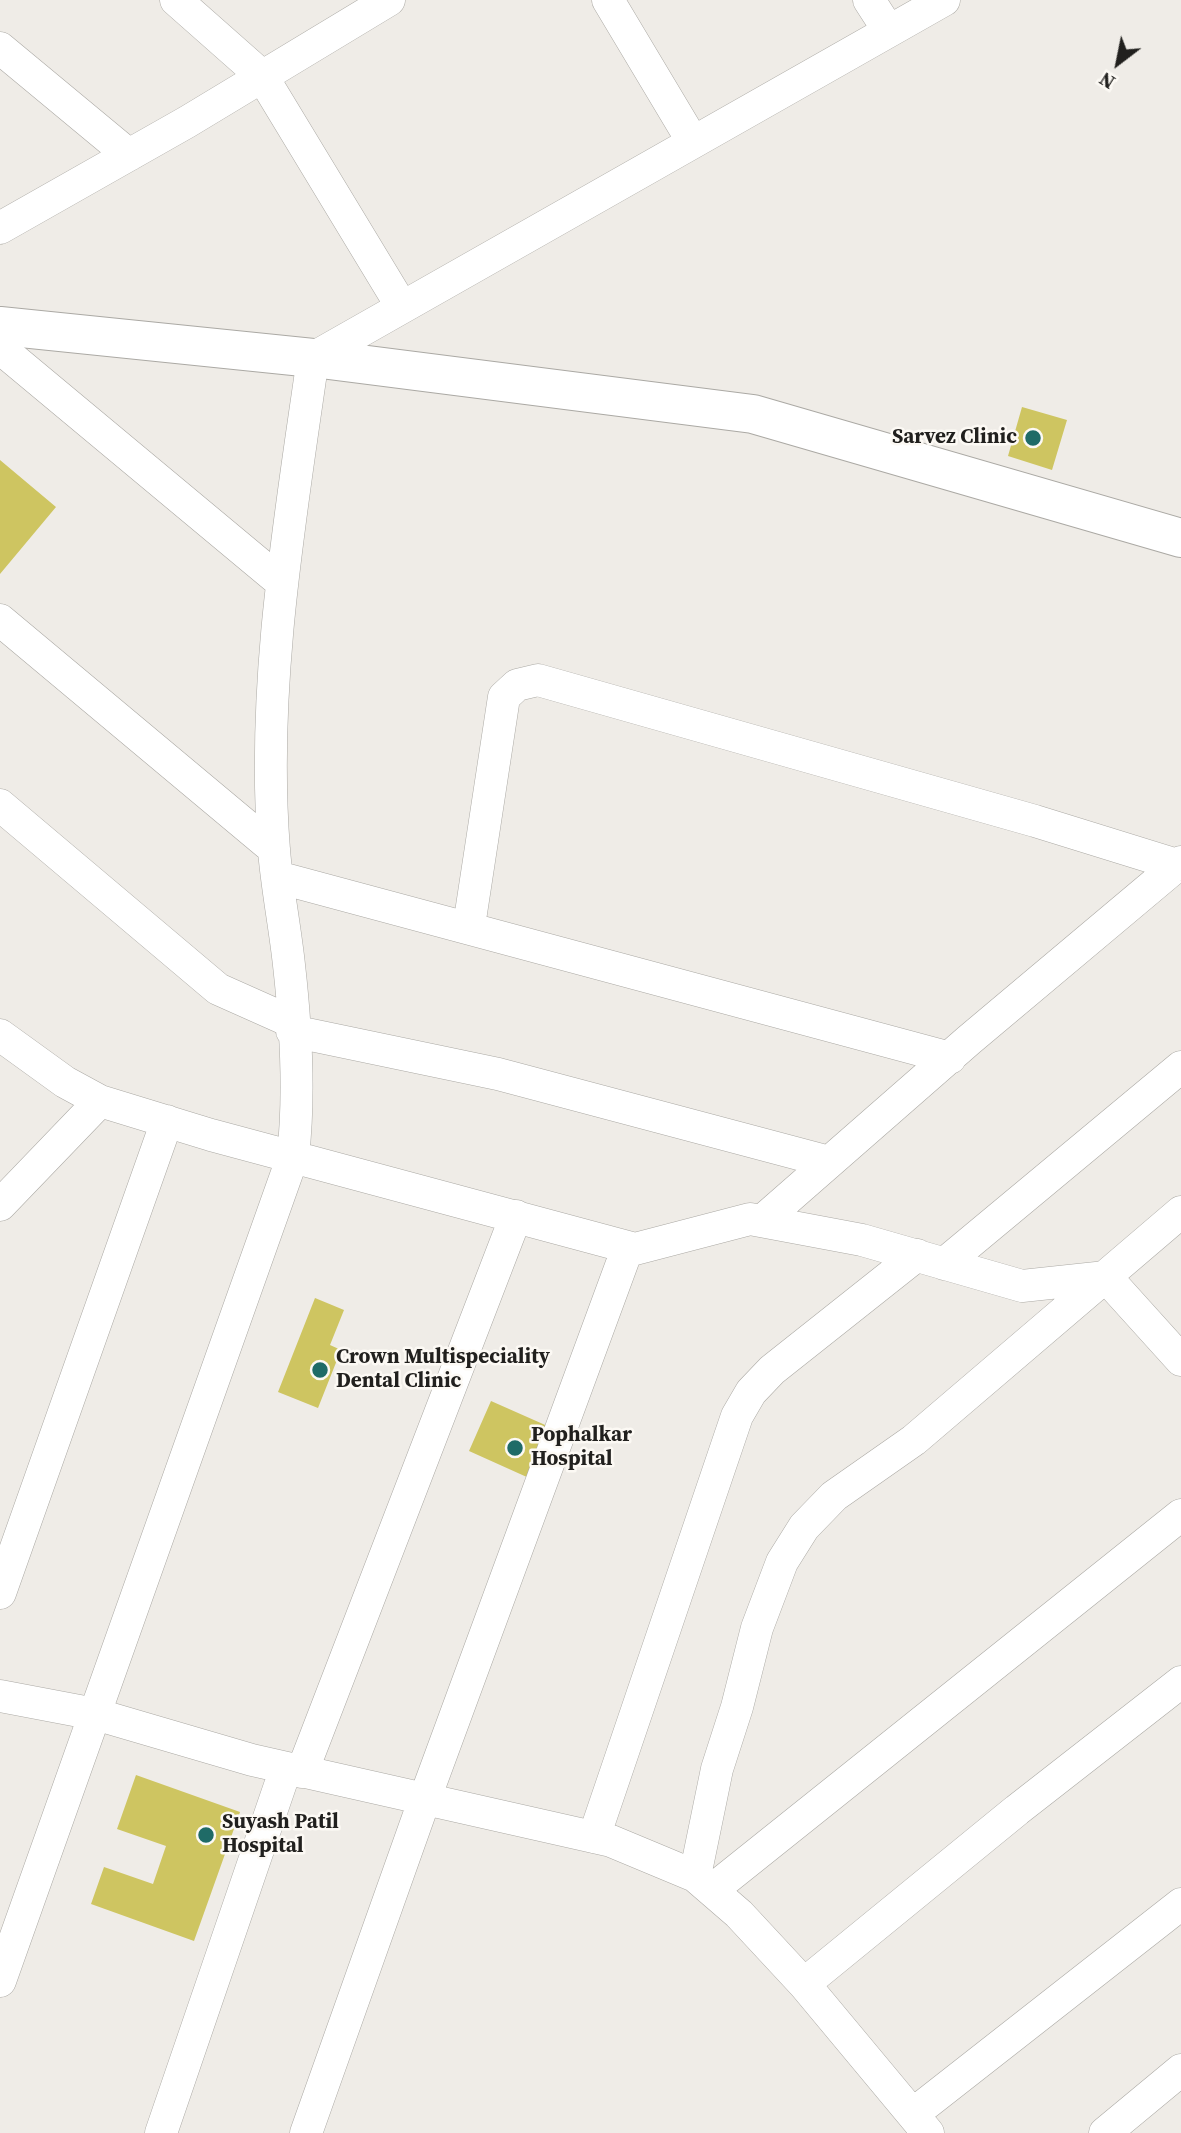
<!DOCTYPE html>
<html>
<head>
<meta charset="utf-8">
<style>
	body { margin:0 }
	#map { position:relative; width:1181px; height:2133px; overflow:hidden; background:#efece7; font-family:"Source Serif 4",serif }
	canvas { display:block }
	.north { position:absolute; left:1083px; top:28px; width:70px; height:70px; -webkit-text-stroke:5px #fcf9f4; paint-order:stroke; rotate:212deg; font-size:19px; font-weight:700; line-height:28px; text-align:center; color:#21201e }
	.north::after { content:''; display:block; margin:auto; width:24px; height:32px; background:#21201e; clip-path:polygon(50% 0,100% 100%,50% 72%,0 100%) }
</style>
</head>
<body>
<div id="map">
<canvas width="1181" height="2133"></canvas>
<div class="north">N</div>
</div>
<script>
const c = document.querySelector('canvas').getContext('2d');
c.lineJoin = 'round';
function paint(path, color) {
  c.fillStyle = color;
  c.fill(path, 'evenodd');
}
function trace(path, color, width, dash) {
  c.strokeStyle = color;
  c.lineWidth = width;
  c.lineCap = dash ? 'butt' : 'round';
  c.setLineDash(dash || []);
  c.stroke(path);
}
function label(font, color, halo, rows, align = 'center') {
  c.font = font + ' "Source Serif 4",serif';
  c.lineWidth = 5;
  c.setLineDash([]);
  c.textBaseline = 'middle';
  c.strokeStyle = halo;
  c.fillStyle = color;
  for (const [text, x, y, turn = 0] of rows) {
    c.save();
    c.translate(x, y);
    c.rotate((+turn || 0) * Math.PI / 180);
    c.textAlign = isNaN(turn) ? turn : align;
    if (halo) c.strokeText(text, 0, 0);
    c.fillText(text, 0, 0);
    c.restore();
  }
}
const building = new Path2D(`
	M 1022,407 L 1067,420 L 1052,470 L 1008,456 Z
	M 0,460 L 56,507 L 0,574 Z
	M 315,1298 L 344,1310 L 330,1345 L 341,1350 L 318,1408 L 278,1392 Z
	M 491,1401 L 552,1428 L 529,1478 L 469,1451 Z
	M 136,1775 L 240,1812 L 194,1941 L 91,1904 L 104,1867 L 153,1884 L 166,1846 L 117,1829 Z`);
const street = new Path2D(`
	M 176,0 L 262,76 L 402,307
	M 608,0 L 693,142
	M 869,0 L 889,31
	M 0,48 L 129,155
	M 0,228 L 187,122 L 389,0
	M 0,348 L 281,582
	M 0,620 L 274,849
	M 0,805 L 218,989 L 292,1022
	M 277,877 L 950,1058
	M 469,926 L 504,697 L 517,685 L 538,680 L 1035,821 L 1177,865
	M 292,1031 L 498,1074 L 829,1162
	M 0,1035 L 65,1082 L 100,1101 L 211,1135 L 635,1249 L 750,1219 L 862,1240 L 1022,1286 L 1106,1277 L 1181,1360
	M 0,1205 L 100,1101
	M 762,1221 L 969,1040 L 1181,862
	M 944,1264 L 1181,1067
	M 0,1593 L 167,1121
	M 0,1696 L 95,1714 L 252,1760 L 611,1841 L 695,1876 L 739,1914 L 804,1984 L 928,2133
	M 302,1772 L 516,1216
	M 594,1837 L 737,1416 L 751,1392 L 772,1370 L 917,1255
	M 695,1876 L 717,1769 L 737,1707 L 757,1628 L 782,1562 L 804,1527 L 834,1496 L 914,1440 L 1181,1212
	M 712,1890 L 1181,1515
	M 0,1981 L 293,1156 C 300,1094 296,1027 289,965 C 285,927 277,888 274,850 C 261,685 290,520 313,358 L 944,0
	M 804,1984 L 1017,1810 L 1181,1682
	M 913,2114 L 1181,1904
	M 161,2133 L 286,1768
	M 306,2133 L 424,1801 L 628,1247
	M 1105,2133 L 1181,2070`);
const secondary = new Path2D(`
	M 0,326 L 313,358 L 753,414 L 1181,538`);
const markers = [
	[1033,438,9,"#1f6b67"],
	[320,1370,9,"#1f6b67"],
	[515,1448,9,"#1f6b67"],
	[206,1835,9,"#1f6b67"]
];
const poiNames = [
	["Sarvez Clinic",1017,438,"right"],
	["Crown Multispeciality",336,1358],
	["Dental Clinic",336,1382],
	["Pophalkar",531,1436],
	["Hospital",531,1460],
	["Suyash Patil",222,1823],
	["Hospital",222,1847]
];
paint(building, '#cec561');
trace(street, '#aba9a4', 33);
trace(secondary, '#aba9a4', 40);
trace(street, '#fff', 32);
trace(secondary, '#fff', 38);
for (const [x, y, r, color] of markers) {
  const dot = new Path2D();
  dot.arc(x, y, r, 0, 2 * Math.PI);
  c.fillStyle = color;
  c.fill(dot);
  trace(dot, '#fcf9f4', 2.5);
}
label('bold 21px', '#21201e', '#fcf9f4', poiNames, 'left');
</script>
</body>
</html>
